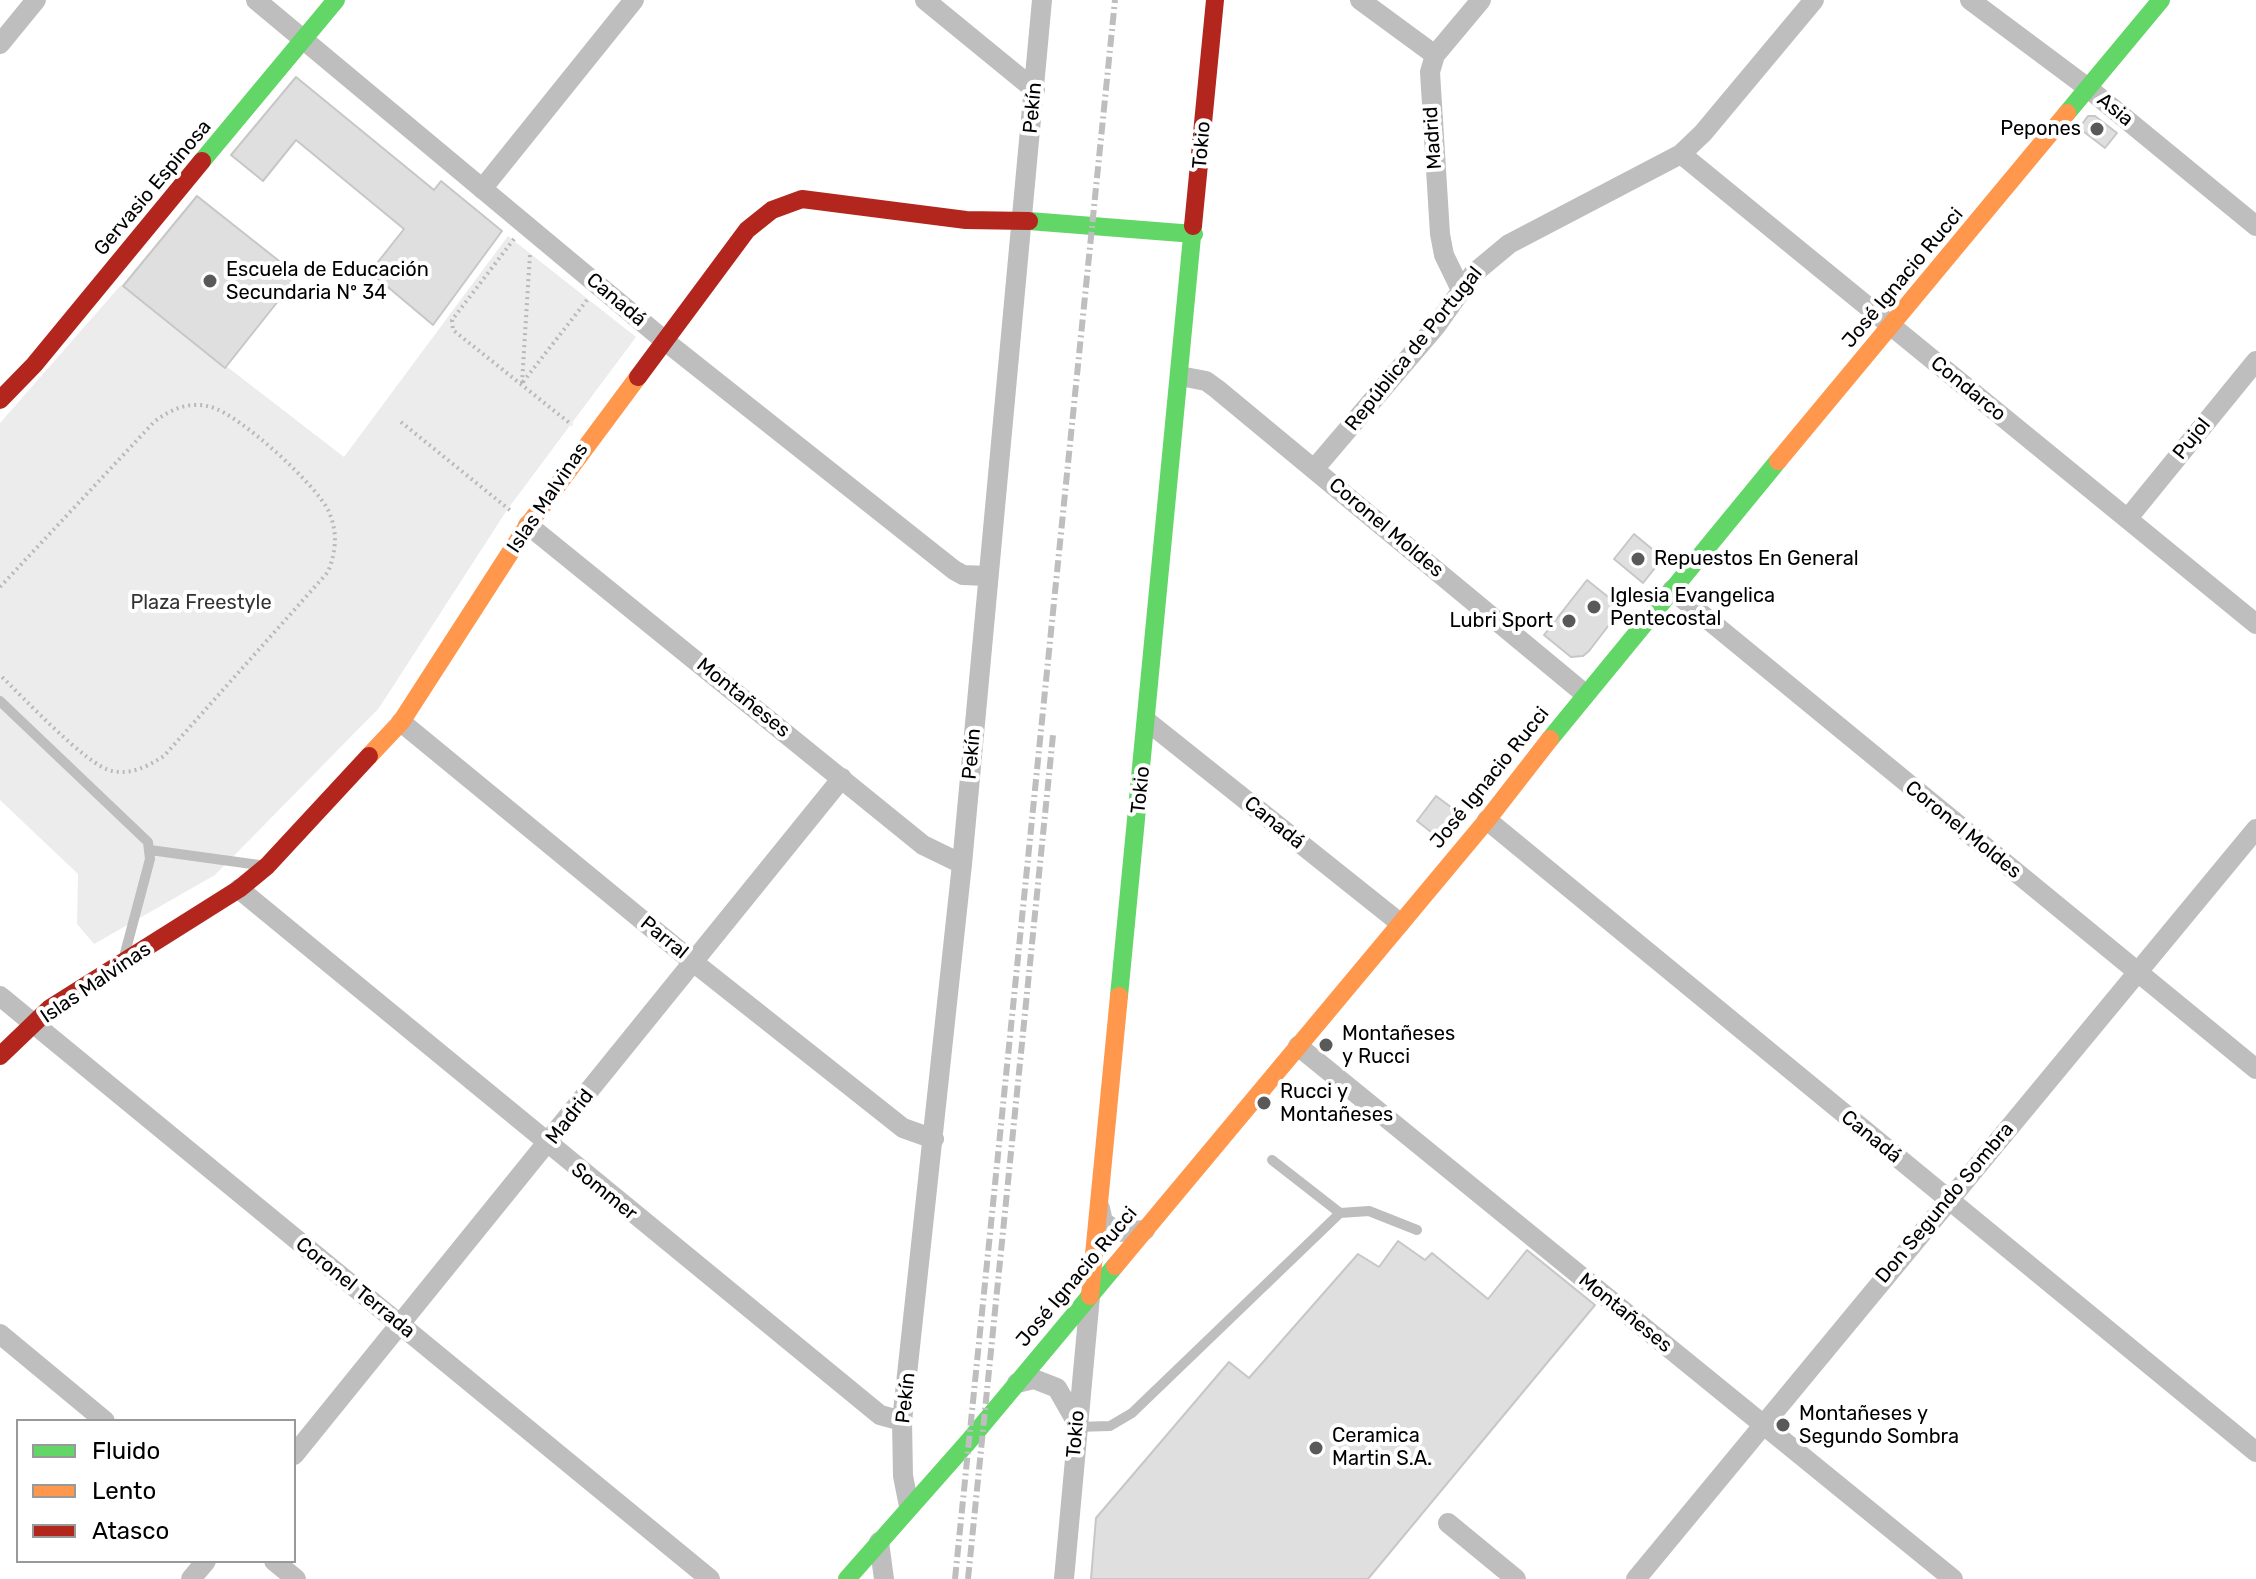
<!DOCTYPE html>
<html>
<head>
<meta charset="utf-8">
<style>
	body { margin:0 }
	#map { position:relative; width:2256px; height:1579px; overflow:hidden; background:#fff; font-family:Rubik,sans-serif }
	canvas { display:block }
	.legend { position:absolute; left:16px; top:1419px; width:280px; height:144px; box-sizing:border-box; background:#fff; border:2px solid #999; margin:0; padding:10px 14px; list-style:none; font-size:24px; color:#000 }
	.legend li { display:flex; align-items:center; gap:16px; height:40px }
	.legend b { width:40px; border:2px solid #999 }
</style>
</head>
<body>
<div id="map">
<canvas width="2256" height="1579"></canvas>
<ul class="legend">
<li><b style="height:10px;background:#63d668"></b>Fluido</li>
<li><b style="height:10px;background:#ff974d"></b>Lento</li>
<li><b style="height:10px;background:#b3261e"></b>Atasco</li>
</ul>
</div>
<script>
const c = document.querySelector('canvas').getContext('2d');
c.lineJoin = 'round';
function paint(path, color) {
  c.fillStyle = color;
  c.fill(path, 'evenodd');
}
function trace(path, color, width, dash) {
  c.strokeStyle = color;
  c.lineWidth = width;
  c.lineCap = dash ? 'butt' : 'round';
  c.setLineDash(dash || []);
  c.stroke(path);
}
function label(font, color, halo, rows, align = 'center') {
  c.font = font + ' Rubik,sans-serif';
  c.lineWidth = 8;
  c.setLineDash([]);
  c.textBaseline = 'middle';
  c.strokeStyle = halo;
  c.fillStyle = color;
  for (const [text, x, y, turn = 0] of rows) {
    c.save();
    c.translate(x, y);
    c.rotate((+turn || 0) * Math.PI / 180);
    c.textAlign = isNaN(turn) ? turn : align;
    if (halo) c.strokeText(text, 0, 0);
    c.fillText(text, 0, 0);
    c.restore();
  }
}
const green = new Path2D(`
	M 508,236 L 636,337 L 507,510 L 379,708 L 215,875 L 94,944 L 77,924 L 78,874 L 0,800 L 0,423 L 121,285 L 344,457 Z`);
const building = new Path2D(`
	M 296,77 L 434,190 L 441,181 L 502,231 L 433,325 L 370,272 L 404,229 L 296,140 L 263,181 L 231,155 Z
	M 2088,116 L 2095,116 L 2117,133 L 2105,148 L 2079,128 Z
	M 197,196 L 298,276 L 225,368 L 123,286 Z
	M 1634,534 L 1663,558 L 1643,583 L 1614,559 Z
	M 1587,580 L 1622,608 L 1589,651 L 1583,656 L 1571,657 L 1544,635 Z
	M 1436,796 L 1459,813 L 1440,839 L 1417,821 Z
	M 1398,1241 L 1425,1260 L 1432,1253 L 1488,1299 L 1527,1250 L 1595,1305 L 1368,1579 L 1091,1579 L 1096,1518 L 1229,1362 L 1249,1378 L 1358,1254 L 1379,1267 Z`);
const path = new Path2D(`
	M 514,239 L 452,320 L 453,330 L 572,425
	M 523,382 L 587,300
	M 522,383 L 530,254
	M 401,422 L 511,511
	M 0,587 L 154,422 C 171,409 189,401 211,407 C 239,414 318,486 329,512 C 338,533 336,551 328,572 L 164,756 C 148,766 132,775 112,771 C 87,766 22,696 0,675`);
const lane = new Path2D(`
	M 0,701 L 148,842 L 150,859 L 125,953
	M 150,850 L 259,865
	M 1272,1160 L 1340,1213
	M 1077,1427 L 1110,1426 L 1132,1413 L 1340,1213 L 1369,1211 L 1417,1230`);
const street = new Path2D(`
	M 256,0 L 665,341 L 954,570 L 963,575 L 988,576
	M 925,0 L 1035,90
	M 1360,0 L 1435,55
	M 1970,0 L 2088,88 L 2256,226
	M 0,44 L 36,0
	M 1681,154 L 2256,624
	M 482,189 L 634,0
	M 1461,290 L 1444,255 L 1440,234 L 1430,72 L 1435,55 L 1481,0
	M 1180,376 L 1206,381 L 1217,389 L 1585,694
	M 1315,468 L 1436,326 L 1473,274 L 1509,244 L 1681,154 L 1703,133 L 1814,0
	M 2128,518 L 2256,361
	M 528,525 L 923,845 L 962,864
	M 1672,590 L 2256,1069
	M 401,722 L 692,961 L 903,1128 L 934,1139
	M 1148,722 L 1400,923
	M 1487,820 L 2256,1452
	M 239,889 L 880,1415 L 902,1421
	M 0,996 L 710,1579
	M 1298,1046 L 1953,1579
	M 1100,1208 L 1103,1222 L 1119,1232 L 1145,1230
	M 0,1334 L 105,1421
	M 1017,1383 L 1034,1379 L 1057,1388 L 1077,1423
	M 294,1455 L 842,778
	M 909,1506 L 903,1476 L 902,1421 L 962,864 L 1042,0
	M 1448,1523 L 1516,1579
	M 879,1542 L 884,1579
	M 274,1561 L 296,1579
	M 191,1579 L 206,1561
	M 1064,1579 L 1090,1296
	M 1636,1579 L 2256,829`);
const fast = new Path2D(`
	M 2067,113 L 2161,0
	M 202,161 L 336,0
	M 1029,221 L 1194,234
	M 1550,739 L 1778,461
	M 1119,996 L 1193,226
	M 847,1579 L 968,1442 L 1115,1266`);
const slow = new Path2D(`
	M 1778,461 L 2067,113
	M 369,756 L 401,722 L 528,525 L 638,377
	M 1115,1266 L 1487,820 L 1550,739
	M 1090,1296 L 1119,996`);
const jam = new Path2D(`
	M 1193,226 L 1215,0
	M 638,377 L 747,230 L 772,210 L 802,199 L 966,220 L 1029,221
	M 0,400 L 34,365 L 202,161
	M 0,1056 L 50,1008 L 239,889 L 267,866 L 369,756`);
const rail = new Path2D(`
	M 955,1579 L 1115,0
	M 968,1579 L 1053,735`);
const markers = [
	[2097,129,8,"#595959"],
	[210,281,8,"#595959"],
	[1638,559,8,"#595959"],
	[1594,607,8,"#595959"],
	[1569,621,8,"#595959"],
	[1326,1045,8,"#595959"],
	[1264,1103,8,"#595959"],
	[1783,1425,8,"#595959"],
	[1316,1448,8,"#595959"]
];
const streetNames = [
	["Pekín",1033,108,-85],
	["Asia",2115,110,39],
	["Madrid",1433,138,-94],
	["Tokio",1202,145,-85],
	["Gervasio Espinosa",153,188,-50],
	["José Ignacio Rucci",1903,278,-50],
	["Canadá",616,300,40],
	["República de Portugal",1414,349,-51],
	["Condarco",1968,389,39],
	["Pujol",2192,439,-51],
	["Islas Malvinas",548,498,-56],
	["Coronel Moldes",1386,528,40],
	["Montañeses",743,698,39],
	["Pekín",972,754,-85],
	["José Ignacio Rucci",1490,778,-51],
	["Tokio",1141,790,-84],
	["Canadá",1274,823,39],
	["Coronel Moldes",1963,830,39],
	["Parral",664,938,39],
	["Islas Malvinas",96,983,-34],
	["Madrid",570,1117,-52],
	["Canadá",1871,1137,39],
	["Sommer",604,1192,39],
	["Don Segundo Sombra",1945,1203,-50],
	["José Ignacio Rucci",1077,1277,-50],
	["Coronel Terrada",355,1288,39],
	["Montañeses",1625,1313,39],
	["Pekín",906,1398,-84],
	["Tokio",1076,1434,-85]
];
const poiNames = [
	["Pepones",2081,129,"right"],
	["Escuela de Educación",226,270],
	["Secundaria Nº 34",226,293],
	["Repuestos En General",1654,559],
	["Iglesia Evangelica",1610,596],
	["Pentecostal",1610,619],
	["Lubri Sport",1553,621,"right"],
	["Montañeses",1342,1034],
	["y Rucci",1342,1057],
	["Rucci y",1280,1092],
	["Montañeses",1280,1115],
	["Montañeses y",1799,1414],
	["Segundo Sombra",1799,1437],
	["Ceramica",1332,1436],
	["Martin S.A.",1332,1459]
];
const parkNames = [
	["Plaza Freestyle",201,603]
];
paint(green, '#ececec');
paint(building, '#dfdfdf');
trace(building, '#c7c7c7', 2);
trace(path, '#b9b9b9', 4, [2, 4]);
trace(lane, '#bebebe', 10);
trace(street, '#bebebe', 20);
trace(fast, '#63d668', 18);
trace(slow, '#ff974d', 18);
trace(jam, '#b3261e', 18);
trace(rail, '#bebebe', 6, [12, 4, 2, 4]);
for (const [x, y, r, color] of markers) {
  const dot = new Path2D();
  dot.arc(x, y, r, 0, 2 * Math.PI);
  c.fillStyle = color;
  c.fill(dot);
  trace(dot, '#fff', 3);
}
label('20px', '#000', '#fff', streetNames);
label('20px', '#000', '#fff', poiNames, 'left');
label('20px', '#333', '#fff', parkNames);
</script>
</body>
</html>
